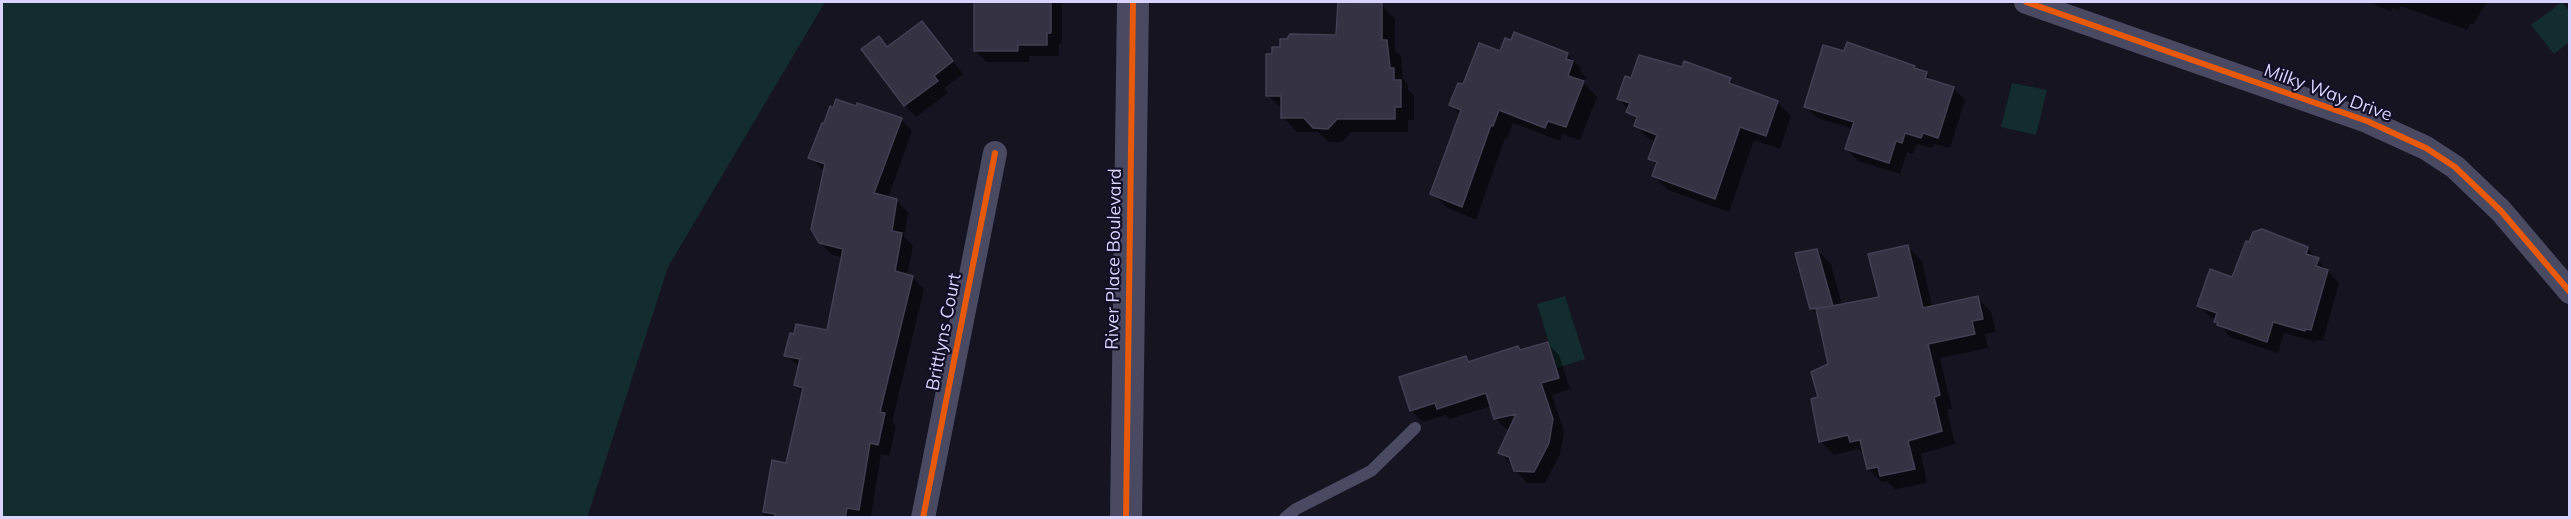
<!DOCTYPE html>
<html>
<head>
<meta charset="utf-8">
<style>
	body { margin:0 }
	#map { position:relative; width:2571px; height:519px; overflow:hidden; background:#161421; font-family:Mulish,sans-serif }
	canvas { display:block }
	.frame { position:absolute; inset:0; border:3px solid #d9d4ff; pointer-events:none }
</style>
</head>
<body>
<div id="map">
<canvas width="2571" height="519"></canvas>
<div class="frame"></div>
</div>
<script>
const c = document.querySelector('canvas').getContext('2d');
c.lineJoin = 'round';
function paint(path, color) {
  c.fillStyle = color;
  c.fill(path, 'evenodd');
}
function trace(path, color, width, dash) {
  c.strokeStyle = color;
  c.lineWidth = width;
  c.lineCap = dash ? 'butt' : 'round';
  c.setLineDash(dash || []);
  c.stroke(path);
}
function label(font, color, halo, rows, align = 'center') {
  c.font = font + ' Mulish,sans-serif';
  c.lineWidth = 4.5;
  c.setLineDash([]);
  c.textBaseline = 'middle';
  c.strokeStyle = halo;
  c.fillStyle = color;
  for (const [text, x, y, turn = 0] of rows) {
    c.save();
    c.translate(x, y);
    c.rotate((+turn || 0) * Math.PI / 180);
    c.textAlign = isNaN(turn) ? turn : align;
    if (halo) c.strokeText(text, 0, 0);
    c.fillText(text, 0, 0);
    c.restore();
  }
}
const green = new Path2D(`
	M 2,2 L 825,2 L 668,267 L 587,518 L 2,517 Z
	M 2562,2 L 2569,11 L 2569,42 L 2554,54 L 2531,25 Z
	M 2012,83 L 2047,90 L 2036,135 L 2001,127 Z
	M 1565,296 L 1585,359 L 1557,368 L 1537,304 Z`);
const shadow = new Path2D(`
	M 975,2 L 1062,2 L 1062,44 L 1059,44 L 1059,56 L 1029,56 L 1029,62 L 987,62 L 975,51 Z
	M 2369,2 L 2487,2 L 2473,25 L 2470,23 L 2467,30 L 2401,6 L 2399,10 L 2392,8 L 2391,12 Z
	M 1381,4 L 1395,19 L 1395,51 L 1401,56 L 1403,79 L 1408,84 L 1408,89 L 1414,96 L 1414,120 L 1408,120 L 1408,132 L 1351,132 L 1342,142 L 1329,142 L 1318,132 L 1297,132 L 1283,117 L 1282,109 L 1268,95 L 1274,55 L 1338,36 Z
	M 922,23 L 963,74 L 944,88 L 948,93 L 916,117 L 905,105 L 879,38 L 888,48 Z
	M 1500,53 L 1567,54 L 1581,68 L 1580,71 L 1586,77 L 1584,83 L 1597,97 L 1580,140 L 1562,134 L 1560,141 L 1513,123 L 1507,139 L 1505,138 L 1476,220 L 1446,207 L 1432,193 L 1461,115 L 1451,105 L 1464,86 Z
	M 1914,67 L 1935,82 L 1953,88 L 1965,100 L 1950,148 L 1934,144 L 1933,148 L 1917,144 L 1913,154 L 1907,152 L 1900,174 L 1858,161 L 1847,149 L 1853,129 L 1817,118 L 1805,106 Z
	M 1631,80 L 1730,80 L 1739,88 L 1777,102 L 1791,116 L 1780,149 L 1754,140 L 1729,212 L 1668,190 L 1654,176 L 1657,166 L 1650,158 L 1655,142 L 1650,140 L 1636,126 L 1637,121 L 1619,99 Z
	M 901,119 L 912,131 L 888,198 L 896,200 L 908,212 L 904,237 L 913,246 L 907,276 L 912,277 L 924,289 L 892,422 L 896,426 L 889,456 L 881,454 L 871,518 L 763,518 L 773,462 L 787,465 L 803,393 L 795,385 L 800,367 L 786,355 L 828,331 L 843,257 L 832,255 L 820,243 L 825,171 L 810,158 Z
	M 1908,247 L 1922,261 L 1932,307 L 1978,298 L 1991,312 L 1996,332 L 1985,334 L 1988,348 L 1940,358 L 1952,409 L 1947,410 L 1955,444 L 1921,454 L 1927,483 L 1895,489 L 1887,481 L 1882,482 L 1868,469 L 1865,455 L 1858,449 L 1834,455 L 1820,441 L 1820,398 L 1829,365 L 1819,316 L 1811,309 L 1817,250 L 1831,264 L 1842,305 L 1881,298 Z
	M 2307,248 L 2339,283 L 2323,341 L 2317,340 L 2316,342 L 2284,333 L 2278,353 L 2230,337 L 2216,319 L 2210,317 L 2198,305 L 2233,279 Z
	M 1547,343 L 1559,355 L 1570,389 L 1552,395 L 1564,432 L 1560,455 L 1545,483 L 1527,483 L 1500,452 L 1511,429 L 1507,430 L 1495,418 L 1491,406 L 1450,419 L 1445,415 L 1423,422 L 1411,410 L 1465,358 L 1470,363 L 1518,348 L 1521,351 Z`);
const building = new Path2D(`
	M 974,2 L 1051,2 L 1051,33 L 1047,33 L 1047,45 L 1018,45 L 1018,51 L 974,51 Z
	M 1338,2 L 1382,3 L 1382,40 L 1387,40 L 1390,68 L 1394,68 L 1394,80 L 1401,80 L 1401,107 L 1395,107 L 1395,119 L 1337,119 L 1328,129 L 1313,128 L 1304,118 L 1281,118 L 1281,96 L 1266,96 L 1266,54 L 1272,54 L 1272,47 L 1280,47 L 1280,39 L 1287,39 L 1290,34 L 1336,35 Z
	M 922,21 L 953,61 L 934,76 L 938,81 L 904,106 L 861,49 L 879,36 L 887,47 Z
	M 1514,32 L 1568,53 L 1566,59 L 1573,61 L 1568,76 L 1584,81 L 1566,127 L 1548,121 L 1545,128 L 1499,110 L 1493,126 L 1491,125 L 1462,207 L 1430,194 L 1461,110 L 1449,105 L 1458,83 L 1463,84 L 1479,43 L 1500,51 L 1505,38 L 1511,40 Z
	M 1847,42 L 1915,66 L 1914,68 L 1927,72 L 1925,78 L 1954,87 L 1938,138 L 1923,133 L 1921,138 L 1905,133 L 1902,143 L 1896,141 L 1889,163 L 1845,149 L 1854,122 L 1804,107 L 1823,45 L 1844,51 Z
	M 1639,55 L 1682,67 L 1684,61 L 1731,78 L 1729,83 L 1778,101 L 1766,136 L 1740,127 L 1715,199 L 1652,176 L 1657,162 L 1648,159 L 1657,135 L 1634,126 L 1637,117 L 1626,112 L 1630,103 L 1617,99 L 1625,76 L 1631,78 Z
	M 836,99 L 856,106 L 857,103 L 902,118 L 874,193 L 897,199 L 892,231 L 902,233 L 895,271 L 913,276 L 880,412 L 885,413 L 878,445 L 870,443 L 859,510 L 847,508 L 845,518 L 775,518 L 775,514 L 763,512 L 772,460 L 786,463 L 803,388 L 794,385 L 800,359 L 784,356 L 790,333 L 794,334 L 796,324 L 827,330 L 843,249 L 819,243 L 811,229 L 825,164 L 808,158 L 822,123 L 824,123 L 830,106 L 833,108 Z
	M 2262,229 L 2308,247 L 2306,254 L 2319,258 L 2316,266 L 2328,270 L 2311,330 L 2305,329 L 2305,331 L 2273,322 L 2267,342 L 2217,325 L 2218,323 L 2214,322 L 2217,313 L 2197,306 L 2210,269 L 2232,277 L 2246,241 L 2249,242 L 2253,232 Z
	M 1908,245 L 1923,308 L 1978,296 L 1983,319 L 1972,321 L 1975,334 L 1928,344 L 1940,395 L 1934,397 L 1942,431 L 1908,441 L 1915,469 L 1880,476 L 1878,467 L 1867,469 L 1860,440 L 1850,442 L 1848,435 L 1819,442 L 1811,399 L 1818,397 L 1811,372 L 1828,364 L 1816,309 L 1879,297 L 1868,254 Z
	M 1817,249 L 1833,306 L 1810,309 L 1795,253 Z
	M 1548,342 L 1559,378 L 1541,383 L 1553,419 L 1549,443 L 1534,472 L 1514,471 L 1509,457 L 1498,453 L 1516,414 L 1494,419 L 1486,393 L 1437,409 L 1435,403 L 1410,411 L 1399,377 L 1466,356 L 1468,362 L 1518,346 L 1520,350 Z`);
const service = new Path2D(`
	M 1285,518 L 1296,509 L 1371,471 L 1415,428`);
const minor = new Path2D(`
	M 2026,2 L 2367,121 L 2426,148 L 2455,167 L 2501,211 L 2570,292
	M 923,518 L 995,153`);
const tertiary = new Path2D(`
	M 1126,518 L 1133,2`);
const cycleway = new Path2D(`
	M 2026,2 L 2367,121 L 2426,148 L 2455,167 L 2501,211 L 2570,292
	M 923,518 L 995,153
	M 1126,518 L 1133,2`);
const streetNames = [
	["Milky Way Drive",2328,93,20],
	["River Place Boulevard",1114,259,-89],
	["Brittlyns Court",944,332,-79]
];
paint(green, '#132c2d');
paint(shadow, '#0007');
paint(building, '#343243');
trace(building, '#433f54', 1.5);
trace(service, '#4a4962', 12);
trace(minor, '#4a4962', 24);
trace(tertiary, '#4a4962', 32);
trace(cycleway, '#e8590c', 6);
label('18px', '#d9d4ff', '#130f26', streetNames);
</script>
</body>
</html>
